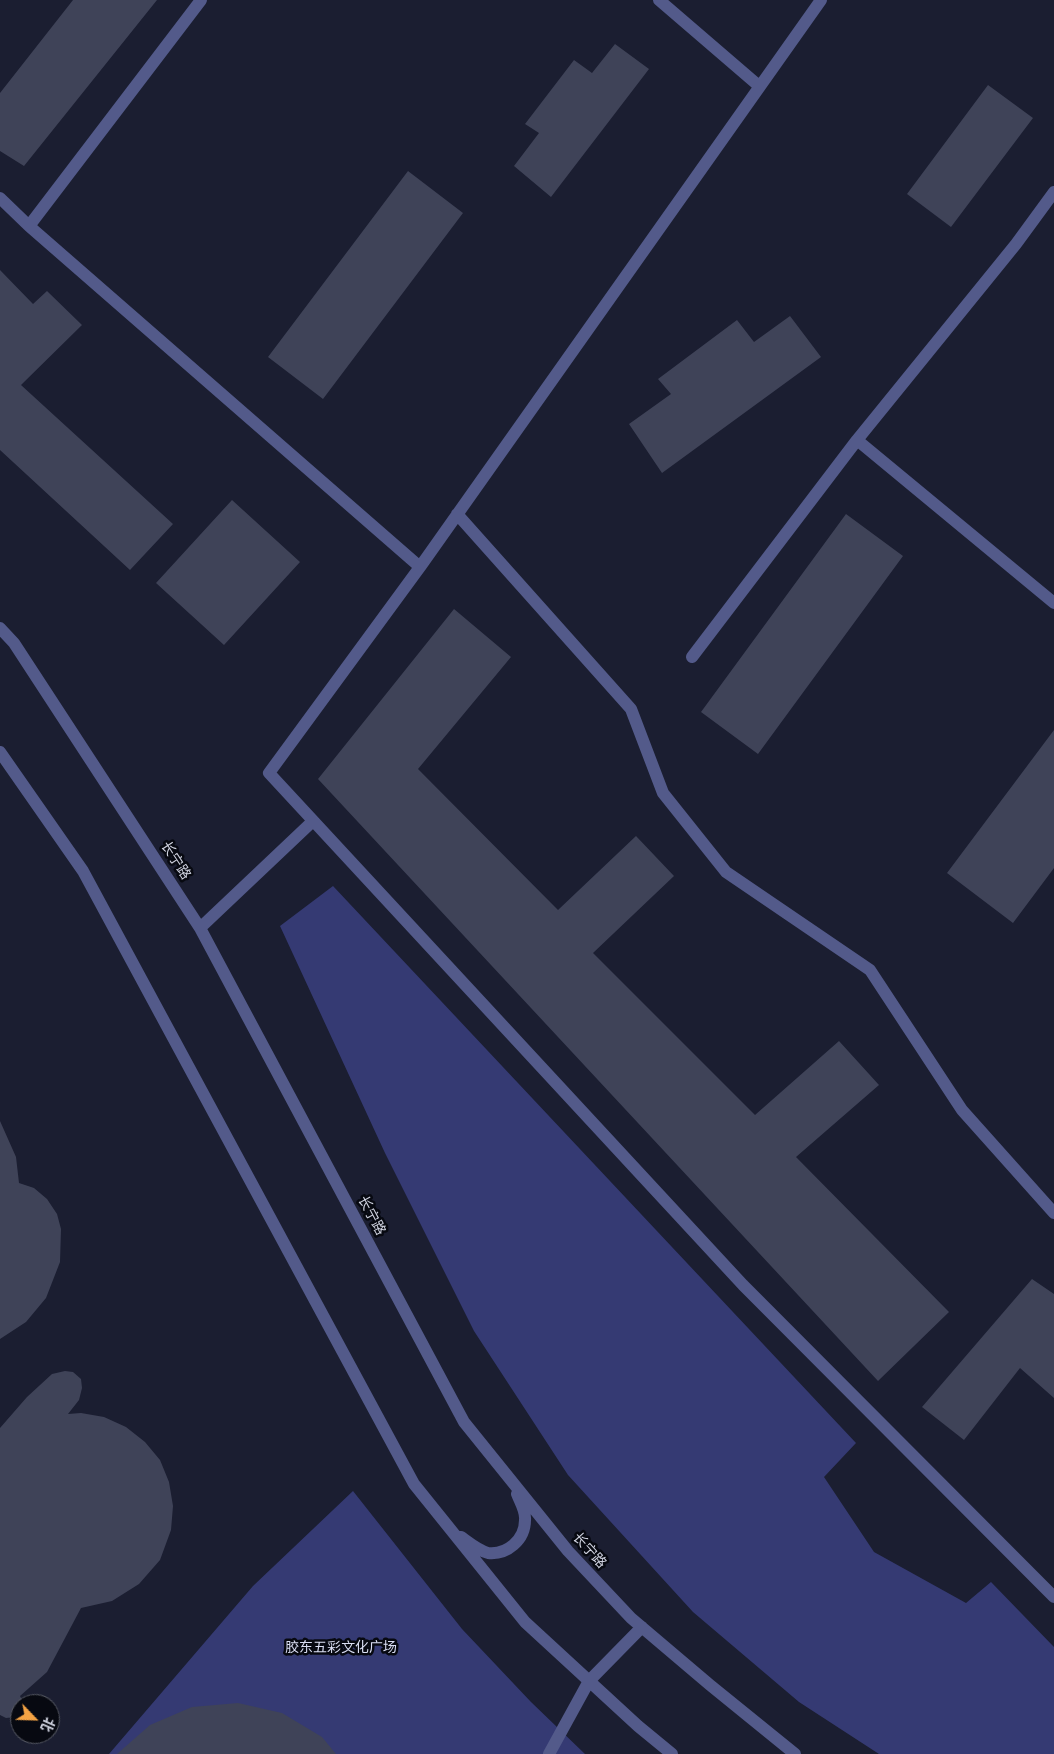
<!DOCTYPE html>
<html>
<head>
<meta charset="utf-8">
<style>
	body { margin:0 }
	#map { position:relative; width:1054px; height:1754px; overflow:hidden; background:#1b1e31; font-family:Poppins,"Noto Sans SC",sans-serif }
	canvas { display:block }
	.north { position:absolute; left:10px; top:1694px; width:50px; height:50px; box-sizing:border-box; background:#070911; border:1px solid #575a64; border-radius:50%; rotate:114deg; font-size:14px; font-weight:700; line-height:20px; text-align:center; color:#d0d3e0 }
	.north::after { content:''; display:block; margin:auto; width:18px; height:22px; background:#f4a344; clip-path:polygon(50% 0,100% 100%,50% 72%,0 100%) }
</style>
</head>
<body>
<div id="map">
<canvas width="1054" height="1754"></canvas>
<div class="north">北</div>
</div>
<script>
const c = document.querySelector('canvas').getContext('2d');
c.lineJoin = 'round';
function paint(path, color) {
  c.fillStyle = color;
  c.fill(path, 'evenodd');
}
function trace(path, color, width, dash) {
  c.strokeStyle = color;
  c.lineWidth = width;
  c.lineCap = dash ? 'butt' : 'round';
  c.setLineDash(dash || []);
  c.stroke(path);
}
function label(font, color, halo, rows, align = 'center') {
  c.font = font + ' Poppins,"Noto Sans SC",sans-serif';
  c.lineWidth = 5;
  c.setLineDash([]);
  c.textBaseline = 'middle';
  c.strokeStyle = halo;
  c.fillStyle = color;
  for (const [text, x, y, turn = 0] of rows) {
    c.save();
    c.translate(x, y);
    c.rotate((+turn || 0) * Math.PI / 180);
    c.textAlign = isNaN(turn) ? turn : align;
    if (halo) c.strokeText(text, 0, 0);
    c.fillText(text, 0, 0);
    c.restore();
  }
}
const green = new Path2D(`
	M 333,886 L 856,1443 L 824,1477 L 874,1552 L 966,1603 L 991,1582 L 1054,1647 L 1054,1754 L 879,1754 L 799,1702 L 693,1612 L 568,1475 L 474,1331 L 385,1153 L 280,926 Z
	M 353,1491 L 462,1629 L 531,1702 L 585,1754 L 109,1754 L 253,1586 Z`);
const building = new Path2D(`
	M 73,0 L 157,0 L 24,166 L 0,151 L 0,93 Z
	M 615,44 L 649,69 L 551,197 L 514,166 L 539,133 L 525,124 L 574,60 L 592,73 Z
	M 988,85 L 1033,118 L 951,227 L 907,194 Z
	M 408,171 L 463,213 L 323,399 L 268,357 Z
	M 0,270 L 33,304 L 47,291 L 82,325 L 21,385 L 173,524 L 130,570 L 0,450 Z
	M 790,316 L 821,357 L 662,473 L 629,424 L 671,394 L 658,379 L 737,320 L 754,342 Z
	M 232,500 L 300,562 L 224,645 L 156,583 Z
	M 846,514 L 903,556 L 758,754 L 701,712 Z
	M 454,609 L 511,657 L 418,769 L 558,910 L 636,836 L 674,876 L 593,953 L 755,1115 L 839,1041 L 879,1085 L 796,1157 L 949,1312 L 878,1381 L 318,779 Z
	M 1054,730 L 1054,868 L 1013,923 L 947,873 Z
	M 0,1121 L 16,1157 L 19,1183 L 34,1188 L 47,1199 L 57,1214 L 61,1229 L 60,1262 L 46,1298 L 26,1322 L 0,1339 Z
	M 1032,1279 L 1054,1294 L 1054,1398 L 1020,1368 L 964,1440 L 922,1407 Z
	M 65,1371 L 73,1372 L 81,1379 L 82,1388 L 79,1400 L 68,1414 L 81,1413 L 104,1417 L 126,1427 L 145,1442 L 160,1460 L 169,1482 L 173,1506 L 171,1530 L 160,1560 L 139,1584 L 112,1601 L 81,1608 L 47,1672 L 20,1696 L 24,1704 L 20,1704 L 20,1714 L 15,1717 L 6,1718 L 0,1715 L 0,1428 L 27,1397 L 52,1374 Z
	M 238,1703 L 282,1713 L 322,1737 L 336,1754 L 117,1754 L 150,1725 L 192,1707 Z`);
const minor = new Path2D(`
	M 201,0 L 29,226 L 420,567 L 269,773 L 743,1285 L 1054,1597
	M 659,0 L 759,86
	M 0,198 L 29,226
	M 857,440 L 1054,603
	M 457,514 L 631,709 L 663,793 L 726,872 L 870,970 L 962,1110 L 1054,1213
	M 420,567 L 821,0
	M 0,628 L 14,643 L 200,928 L 464,1422 L 568,1551 L 631,1618 L 710,1685 L 795,1754
	M 692,657 L 857,440 L 1016,244 L 1054,192
	M 0,752 L 83,871 L 414,1484 L 525,1622 L 638,1726 L 672,1754
	M 200,928 L 313,821
	M 461,1537 C 468,1542 479,1551 488,1553 C 507,1555 525,1540 525,1520 C 526,1511 520,1502 517,1494
	M 549,1754 L 589,1681 L 642,1627`);
const streetNames = [
	["长宁路",175,861,57],
	["长宁路",371,1216,62],
	["长宁路",589,1551,48]
];
const parkNames = [
	["胶东五彩文化广场",341,1648]
];
paint(green, '#353a73');
paint(building, '#3f4358');
trace(minor, '#535a8a', 12);
label('14px', '#d0d3e0', '#070911', streetNames);
label('14px', '#dbdff4', '#070911', parkNames);
</script>
</body>
</html>
